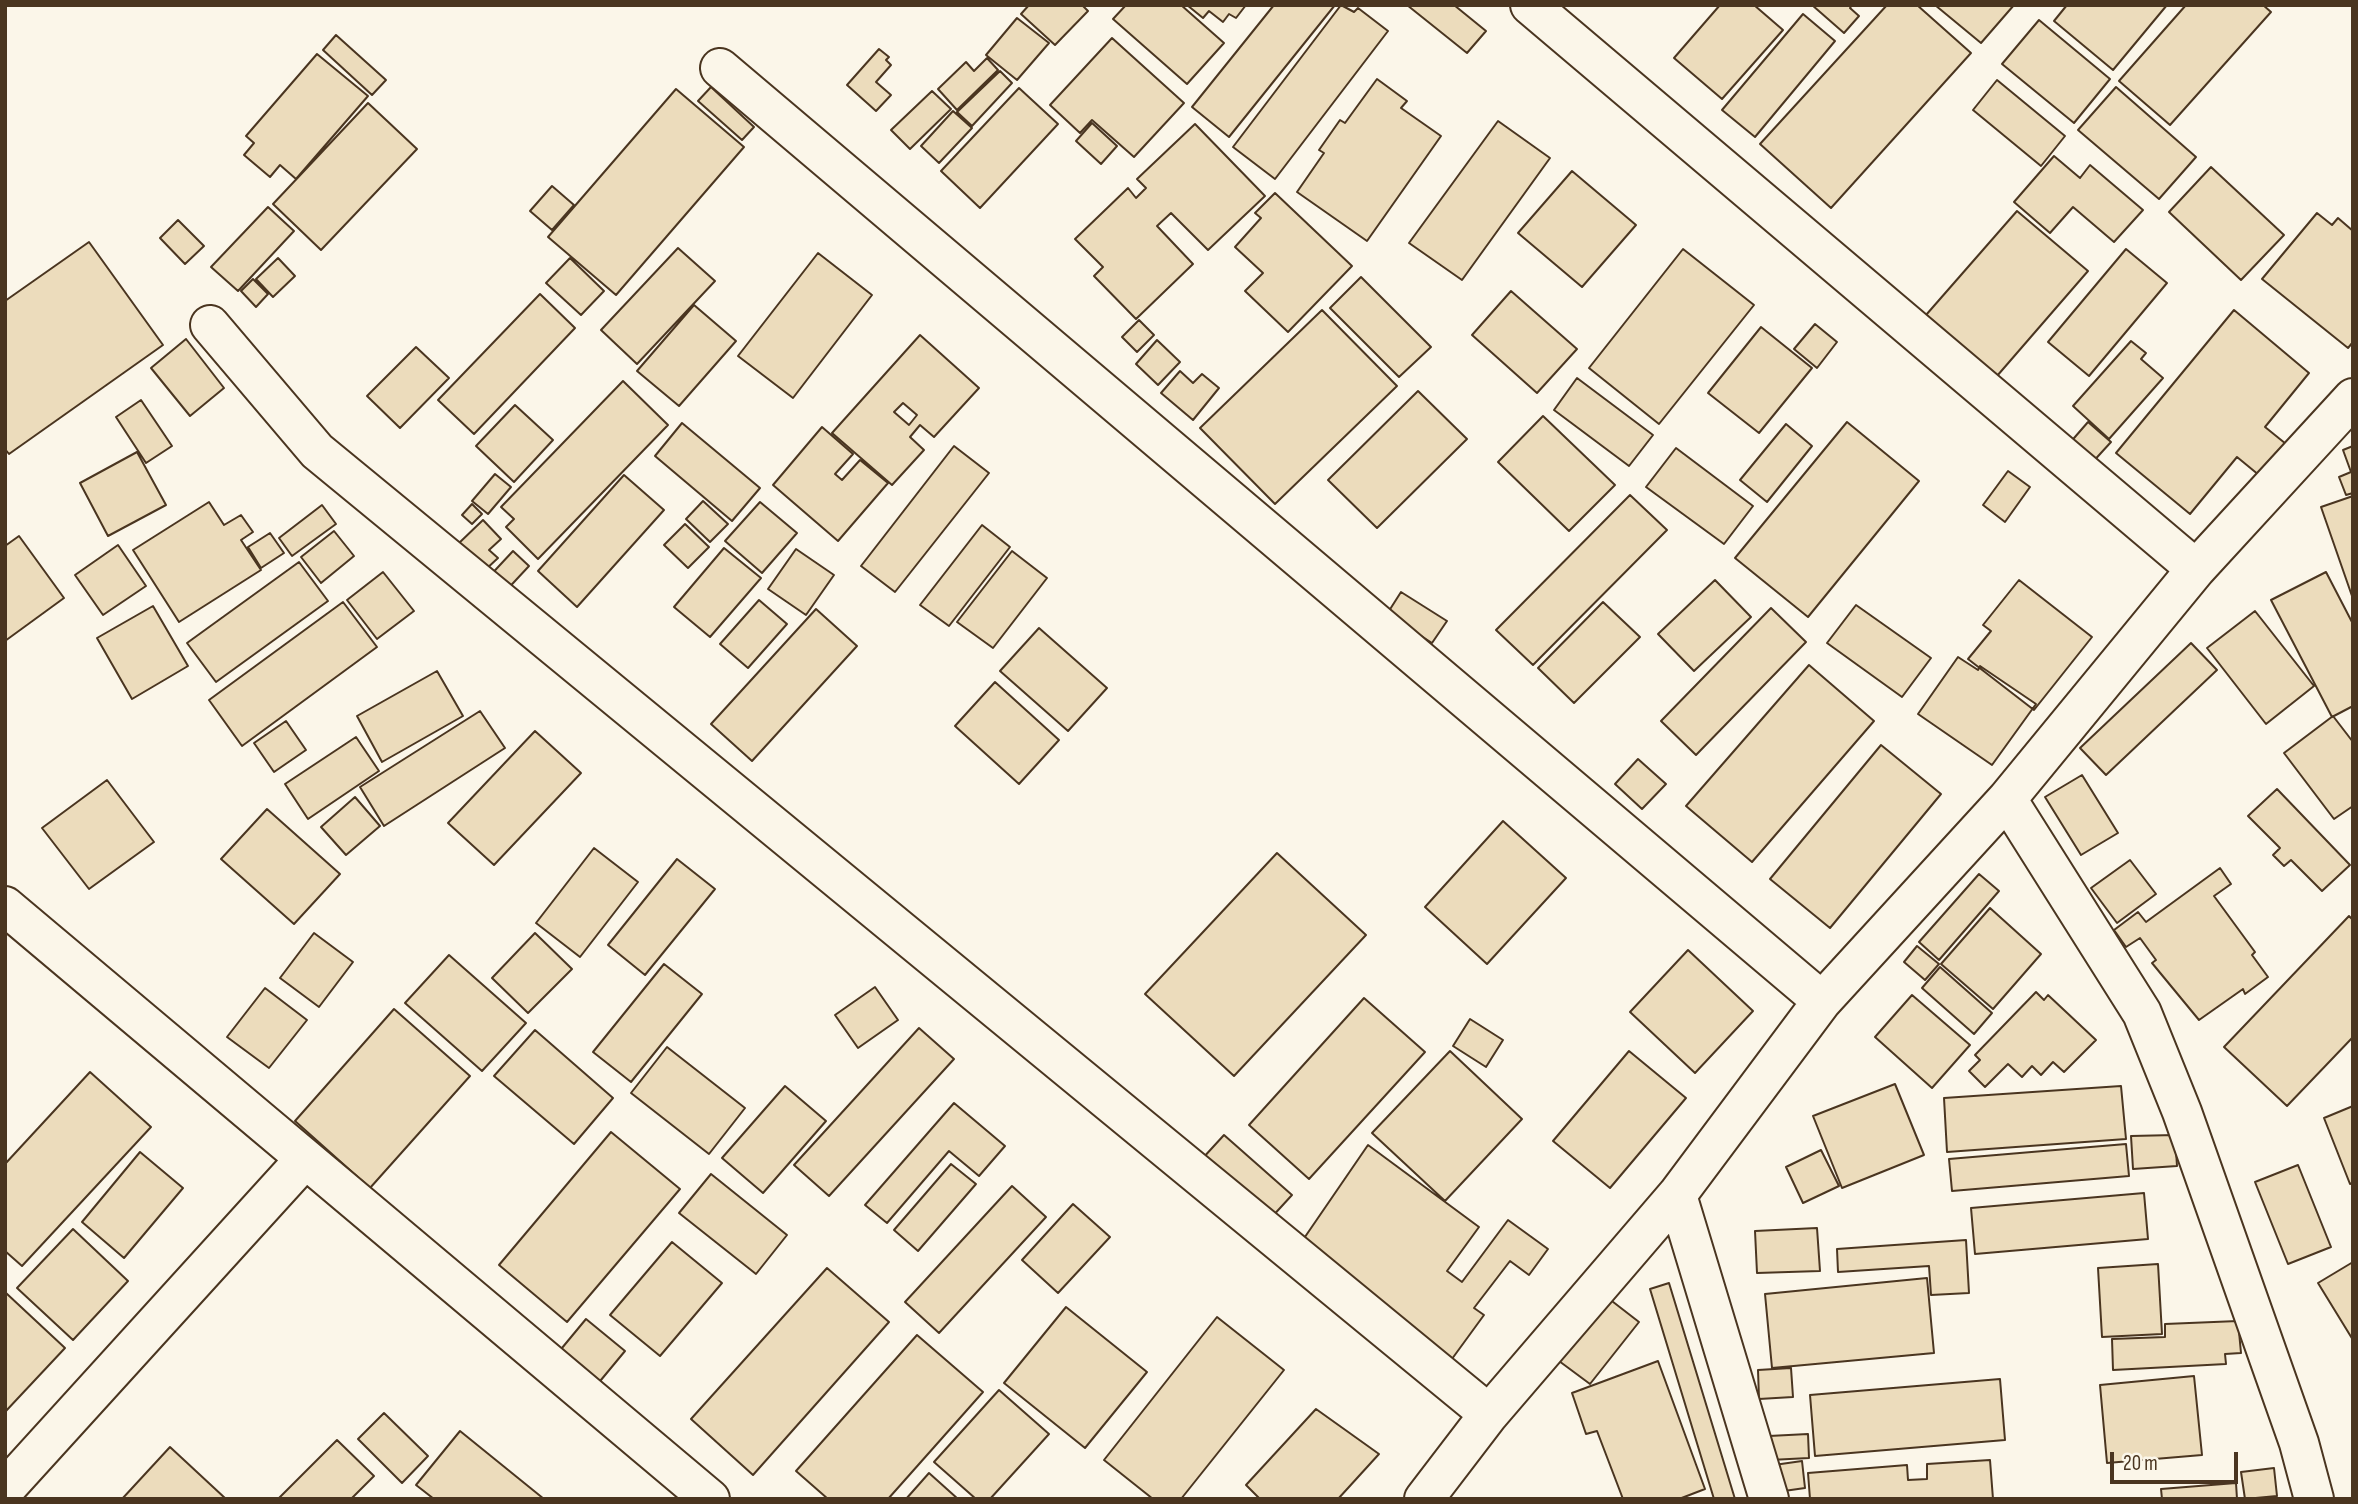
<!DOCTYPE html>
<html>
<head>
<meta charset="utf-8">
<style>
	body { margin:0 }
	#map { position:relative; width:2358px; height:1504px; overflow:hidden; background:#fbf6e9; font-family:"Sofia Sans Condensed",sans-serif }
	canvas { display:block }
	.frame { position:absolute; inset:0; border:7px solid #4a3520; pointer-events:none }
	.scale { position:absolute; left:2110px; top:1452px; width:128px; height:32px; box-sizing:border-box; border:4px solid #4a3520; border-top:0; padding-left:9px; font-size:21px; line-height:24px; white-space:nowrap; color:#4a3520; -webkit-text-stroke:5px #fbf6e9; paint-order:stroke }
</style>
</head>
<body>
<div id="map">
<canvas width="2358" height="1504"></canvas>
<div class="frame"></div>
<div class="scale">20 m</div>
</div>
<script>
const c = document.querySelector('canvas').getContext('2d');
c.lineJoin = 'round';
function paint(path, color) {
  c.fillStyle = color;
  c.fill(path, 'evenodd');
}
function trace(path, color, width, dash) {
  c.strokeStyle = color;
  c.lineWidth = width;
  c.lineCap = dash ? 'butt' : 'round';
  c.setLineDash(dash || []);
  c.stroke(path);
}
const building = new Path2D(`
	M 1029,5 L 1082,5 L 1088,11 L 1055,45 L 1021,14 Z
	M 1126,5 L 1181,5 L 1224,43 L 1187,84 L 1113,19 Z
	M 1187,5 L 1246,5 L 1236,18 L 1229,14 L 1223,22 L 1209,11 L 1203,18 Z
	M 1274,5 L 1335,5 L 1229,137 L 1192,107 Z
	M 1341,5 L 1354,12 L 1358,8 L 1388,31 L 1275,179 L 1233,147 Z
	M 1407,5 L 1454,5 L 1486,31 L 1467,53 Z
	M 1720,5 L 1754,5 L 1783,30 L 1722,99 L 1674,58 Z
	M 1812,5 L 1852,5 L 1850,8 L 1859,16 L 1844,33 Z
	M 1887,5 L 1917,5 L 1971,53 L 1831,208 L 1760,144 Z
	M 1935,5 L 2014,5 L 1981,43 Z
	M 2067,5 L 2167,5 L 2113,70 L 2054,21 Z
	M 2186,5 L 2263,5 L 2271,12 L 2170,125 L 2119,81 Z
	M 1803,14 L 1835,41 L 1755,137 L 1722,110 Z
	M 1017,18 L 1049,43 L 1017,80 L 986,55 Z
	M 2039,20 L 2110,79 L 2074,123 L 2002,64 Z
	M 336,35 L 386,80 L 372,95 L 323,50 Z
	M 1112,38 L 1184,103 L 1134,157 L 1092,120 L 1080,133 L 1050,105 Z
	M 879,49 L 889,57 L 886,60 L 891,65 L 876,82 L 891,95 L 876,111 L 847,85 Z
	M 317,54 L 368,96 L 296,179 L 280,165 L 270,177 L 244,155 L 254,143 L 246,136 Z
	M 987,58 L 998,70 L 957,110 L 938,89 L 966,62 L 974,71 Z
	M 1000,71 L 1012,83 L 972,126 L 957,112 Z
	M 1377,79 L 1407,101 L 1401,108 L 1441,136 L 1367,241 L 1297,192 L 1324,153 L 1319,150 L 1340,120 L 1345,123 Z
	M 1997,80 L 2065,136 L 2041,166 L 1973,110 Z
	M 711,87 L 754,127 L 742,140 L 698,101 Z
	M 2116,87 L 2196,157 L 2159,199 L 2078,130 Z
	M 1019,88 L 1058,124 L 980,208 L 941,171 Z
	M 676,89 L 744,147 L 616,295 L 548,237 Z
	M 932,91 L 951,109 L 910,149 L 891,130 Z
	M 368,103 L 417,149 L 321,250 L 273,204 Z
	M 953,111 L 972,128 L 939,163 L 921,146 Z
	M 1498,121 L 1550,158 L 1462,280 L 1409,243 Z
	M 1092,123 L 1117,146 L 1101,164 L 1076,141 Z
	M 1195,124 L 1265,196 L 1208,250 L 1171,213 L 1157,226 L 1193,264 L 1136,319 L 1094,276 L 1103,267 L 1075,239 L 1128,188 L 1136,198 L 1146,188 L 1137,179 Z
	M 2054,156 L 2080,178 L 2090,165 L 2143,210 L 2114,242 L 2073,207 L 2050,233 L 2014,202 Z
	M 2211,167 L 2284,235 L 2241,280 L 2169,212 Z
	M 1572,171 L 1636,225 L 1582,287 L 1518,233 Z
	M 552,186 L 574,205 L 552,230 L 530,211 Z
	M 1275,193 L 1352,266 L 1288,332 L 1245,291 L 1263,273 L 1235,247 L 1261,218 L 1255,213 Z
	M 268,207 L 294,231 L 238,291 L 211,267 Z
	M 2017,211 L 2088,271 L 1997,376 L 1926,315 Z
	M 2317,213 L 2332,225 L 2338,218 L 2353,231 L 2353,342 L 2348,348 L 2262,279 Z
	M 178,220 L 204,246 L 185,264 L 160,238 Z
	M 89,242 L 163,345 L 9,454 L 5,449 L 5,301 Z
	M 678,248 L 715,281 L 637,364 L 601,330 Z
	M 1683,249 L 1754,305 L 1659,424 L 1589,368 Z
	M 2126,249 L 2167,283 L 2089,376 L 2048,342 Z
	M 818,253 L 872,295 L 793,398 L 738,356 Z
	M 278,258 L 295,276 L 273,297 L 256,279 Z
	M 570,258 L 604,291 L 581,315 L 546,283 Z
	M 1361,277 L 1431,347 L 1399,377 L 1330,308 Z
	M 253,279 L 268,294 L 256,307 L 241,291 Z
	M 1511,291 L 1577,349 L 1537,393 L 1472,335 Z
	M 540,294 L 575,328 L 474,434 L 438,400 Z
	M 694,305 L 736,341 L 679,406 L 637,371 Z
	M 1322,310 L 1397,386 L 1275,504 L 1200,428 Z
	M 2234,310 L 2309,373 L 2265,427 L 2291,448 L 2265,480 L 2237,457 L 2190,514 L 2116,453 Z
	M 1139,320 L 1154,335 L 1137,352 L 1122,337 Z
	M 1815,324 L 1837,342 L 1817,368 L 1794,349 Z
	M 1761,327 L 1812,368 L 1759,433 L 1708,393 Z
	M 920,335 L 979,388 L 934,437 L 920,425 L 910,437 L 924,450 L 892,485 L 832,433 ZM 903,403 L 917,415 L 909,425 L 894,412 Z
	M 186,339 L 224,388 L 190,416 L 151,368 Z
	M 1157,340 L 1180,362 L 1158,385 L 1136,364 Z
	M 2131,341 L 2146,353 L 2141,359 L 2163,378 L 2109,439 L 2073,406 Z
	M 416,347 L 449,378 L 400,428 L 367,396 Z
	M 1180,371 L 1193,383 L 1202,374 L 1219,388 L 1193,420 L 1161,393 Z
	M 1577,378 L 1653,435 L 1629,466 L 1554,410 Z
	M 623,381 L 668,425 L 538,559 L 506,527 L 514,519 L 501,507 Z
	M 1418,391 L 1467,439 L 1377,528 L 1328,480 Z
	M 141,400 L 172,446 L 146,463 L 116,417 Z
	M 515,405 L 553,440 L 514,482 L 476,446 Z
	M 1543,416 L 1615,485 L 1569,531 L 1498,462 Z
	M 1847,422 L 1919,481 L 1808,617 L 1735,558 Z
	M 2088,422 L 2111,442 L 2090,465 L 2068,445 Z
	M 682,423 L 760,488 L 732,521 L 655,456 Z
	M 1786,424 L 1812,446 L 1767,502 L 1740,480 Z
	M 822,427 L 853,454 L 835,474 L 842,480 L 860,460 L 888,483 L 838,541 L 773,485 Z
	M 954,446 L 989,473 L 895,592 L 861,566 Z
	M 2353,446 L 2353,493 L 2346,495 L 2339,477 L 2351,472 L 2343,450 Z
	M 1676,448 L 1753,506 L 1724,544 L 1646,487 Z
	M 137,452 L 166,505 L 108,536 L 80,483 Z
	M 2008,471 L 2030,487 L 2005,522 L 1983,505 Z
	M 495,474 L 511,487 L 488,514 L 472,501 Z
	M 624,475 L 664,510 L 577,607 L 538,571 Z
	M 1630,495 L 1667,530 L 1533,665 L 1496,630 Z
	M 2353,496 L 2353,596 L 2352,596 L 2321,507 Z
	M 703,501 L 728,524 L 710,542 L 686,519 Z
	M 209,502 L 224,525 L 241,515 L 253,532 L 241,540 L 261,570 L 179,622 L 133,550 Z
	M 760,502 L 797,533 L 762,573 L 725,541 Z
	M 472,504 L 482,514 L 472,524 L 462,515 Z
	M 322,505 L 336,524 L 292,556 L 279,538 Z
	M 483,520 L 501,539 L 489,550 L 498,558 L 484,571 L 458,544 Z
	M 685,524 L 709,547 L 688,568 L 664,545 Z
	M 982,525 L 1010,547 L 949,626 L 920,605 Z
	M 334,531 L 354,556 L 321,583 L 301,557 Z
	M 270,533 L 284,553 L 261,568 L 248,547 Z
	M 19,536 L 64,598 L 5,641 L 5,546 Z
	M 118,545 L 146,586 L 103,615 L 75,575 Z
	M 724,548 L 761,578 L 710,637 L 674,607 Z
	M 796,549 L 834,575 L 806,615 L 768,589 Z
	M 513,551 L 529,566 L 502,595 L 486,580 Z
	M 1012,551 L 1047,578 L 993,648 L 957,622 Z
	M 299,562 L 328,601 L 216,682 L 187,643 Z
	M 383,572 L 414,611 L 377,639 L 347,600 Z
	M 2326,572 L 2353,624 L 2353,706 L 2332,717 L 2271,600 Z
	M 1715,580 L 1751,617 L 1694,671 L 1658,634 Z
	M 2019,580 L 2092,637 L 2034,710 L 1968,659 L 1991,631 L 1983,625 Z
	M 1401,592 L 1447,621 L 1432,643 L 1387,614 Z
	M 759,600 L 787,624 L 748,668 L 720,644 Z
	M 343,602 L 377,647 L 242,746 L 209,700 Z
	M 1603,602 L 1640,637 L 1574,703 L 1538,668 Z
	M 1856,605 L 1931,658 L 1902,697 L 1827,643 Z
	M 153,606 L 188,666 L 132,699 L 97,638 Z
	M 1771,608 L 1806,642 L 1696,755 L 1661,721 Z
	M 816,609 L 857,646 L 752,761 L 711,724 Z
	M 2255,611 L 2314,686 L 2266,724 L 2207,648 Z
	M 1039,628 L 1107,688 L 1068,731 L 1000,671 Z
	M 2191,643 L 2217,670 L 2106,775 L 2080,748 Z
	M 1958,657 L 1978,670 L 1980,666 L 2036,704 L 1992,765 L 1918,714 Z
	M 1809,665 L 1874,721 L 1752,862 L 1686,806 Z
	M 437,671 L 463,716 L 382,762 L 357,716 Z
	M 995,682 L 1059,740 L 1019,784 L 955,726 Z
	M 480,711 L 505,748 L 384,826 L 360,787 Z
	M 2333,716 L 2353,742 L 2353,806 L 2334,819 L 2284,753 Z
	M 286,721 L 306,750 L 274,772 L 254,743 Z
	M 535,731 L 581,773 L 494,865 L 448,823 Z
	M 356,737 L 379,771 L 308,819 L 285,784 Z
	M 1881,745 L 1941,794 L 1830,928 L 1770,879 Z
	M 1638,759 L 1666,784 L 1642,809 L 1615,784 Z
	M 2082,775 L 2118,833 L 2081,855 L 2045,797 Z
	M 107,780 L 154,842 L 89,889 L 42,828 Z
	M 2277,789 L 2350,865 L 2322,891 L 2291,860 L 2284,866 L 2273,855 L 2280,848 L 2248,816 Z
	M 355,797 L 380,826 L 346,855 L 321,827 Z
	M 267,809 L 340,874 L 294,924 L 221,859 Z
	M 1503,821 L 1566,878 L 1487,964 L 1425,907 Z
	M 594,848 L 638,882 L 580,957 L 536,923 Z
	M 1277,853 L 1366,935 L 1234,1076 L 1145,994 Z
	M 677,859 L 715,889 L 645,975 L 608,945 Z
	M 2130,860 L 2156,894 L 2117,923 L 2091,888 Z
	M 2220,868 L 2231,884 L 2214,896 L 2255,952 L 2252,955 L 2268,977 L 2245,994 L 2243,989 L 2199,1020 L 2152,963 L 2156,960 L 2140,938 L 2126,947 L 2114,930 L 2138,912 L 2146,922 Z
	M 1979,874 L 1999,891 L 1939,960 L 1919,942 Z
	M 1990,908 L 2041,954 L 1993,1009 L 1941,964 Z
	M 2349,916 L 2353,920 L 2353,1037 L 2287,1106 L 2224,1047 Z
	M 314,933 L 353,962 L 319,1007 L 280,978 Z
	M 535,933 L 572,969 L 528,1013 L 492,978 Z
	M 1917,946 L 1939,964 L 1925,980 L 1904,962 Z
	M 1688,950 L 1753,1011 L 1695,1073 L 1630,1012 Z
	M 449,955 L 526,1023 L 482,1071 L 405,1003 Z
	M 664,964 L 702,994 L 631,1082 L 593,1052 Z
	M 1940,967 L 1992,1013 L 1974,1034 L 1922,988 Z
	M 875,987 L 898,1020 L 858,1048 L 835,1015 Z
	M 265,988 L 307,1020 L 269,1068 L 227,1037 Z
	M 2036,992 L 2044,1000 L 2048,995 L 2096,1040 L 2064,1072 L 2053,1062 L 2041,1075 L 2032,1066 L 2022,1077 L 2008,1064 L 1985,1087 L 1969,1071 L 1980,1060 L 1975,1055 Z
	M 1912,995 L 1970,1045 L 1932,1088 L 1875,1037 Z
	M 1364,998 L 1425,1052 L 1309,1179 L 1249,1125 Z
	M 394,1009 L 470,1076 L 370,1188 L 295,1121 Z
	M 1470,1019 L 1503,1040 L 1486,1067 L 1453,1046 Z
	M 919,1028 L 954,1059 L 829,1196 L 794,1165 Z
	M 535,1030 L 613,1098 L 574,1144 L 494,1076 Z
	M 667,1047 L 745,1108 L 709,1154 L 631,1093 Z
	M 1450,1051 L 1522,1119 L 1445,1201 L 1372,1133 Z
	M 1629,1051 L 1686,1098 L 1610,1188 L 1553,1141 Z
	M 90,1072 L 151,1127 L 22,1266 L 5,1251 L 5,1164 Z
	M 1895,1084 L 1924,1155 L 1842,1188 L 1813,1116 Z
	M 785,1086 L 826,1121 L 763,1193 L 722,1158 Z
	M 2121,1086 L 2126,1139 L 1947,1152 L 1944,1098 Z
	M 954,1103 L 1005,1146 L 979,1176 L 949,1151 L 887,1223 L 865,1205 Z
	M 2353,1106 L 2353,1183 L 2350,1184 L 2324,1118 Z
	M 611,1132 L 680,1189 L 567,1322 L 499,1265 Z
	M 1224,1135 L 1292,1195 L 1270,1219 L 1202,1159 Z
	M 2175,1135 L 2177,1166 L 2133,1169 L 2131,1136 Z
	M 2126,1144 L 2129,1176 L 1952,1191 L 1949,1159 Z
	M 1368,1145 L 1479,1227 L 1447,1271 L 1462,1282 L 1508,1220 L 1548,1249 L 1529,1275 L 1510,1261 L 1474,1308 L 1484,1315 L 1449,1363 L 1296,1250 Z
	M 1821,1150 L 1839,1186 L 1803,1203 L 1786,1167 Z
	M 140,1152 L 183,1188 L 124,1258 L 82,1222 Z
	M 951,1164 L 976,1184 L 918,1251 L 894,1230 Z
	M 2298,1165 L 2331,1247 L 2288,1264 L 2255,1182 Z
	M 711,1174 L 787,1235 L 756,1274 L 679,1213 Z
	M 1012,1186 L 1046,1217 L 939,1333 L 905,1302 Z
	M 2144,1193 L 2148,1239 L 1975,1254 L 1971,1208 Z
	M 1073,1204 L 1110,1237 L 1058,1293 L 1022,1260 Z
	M 1817,1228 L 1820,1271 L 1757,1273 L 1755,1231 Z
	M 73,1229 L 128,1281 L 73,1340 L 17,1288 Z
	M 1966,1240 L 1969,1293 L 1931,1295 L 1929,1266 L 1838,1272 L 1837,1249 Z
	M 672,1242 L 722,1283 L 660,1356 L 610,1315 Z
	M 2353,1262 L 2353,1340 L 2318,1283 Z
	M 2158,1264 L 2162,1334 L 2102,1337 L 2098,1268 Z
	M 827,1268 L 889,1322 L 753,1475 L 691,1419 Z
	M 1927,1278 L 1934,1353 L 1772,1368 L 1765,1294 Z
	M 1669,1283 L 1735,1499 L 1714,1499 L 1650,1289 Z
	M 6,1293 L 65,1348 L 5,1412 L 5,1294 Z
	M 1608,1298 L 1639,1322 L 1590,1384 L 1559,1361 Z
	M 1066,1307 L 1147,1372 L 1085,1448 L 1004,1383 Z
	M 1217,1317 L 1284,1370 L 1181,1499 L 1153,1499 L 1104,1460 Z
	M 586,1319 L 625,1351 L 596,1386 L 557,1354 Z
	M 2238,1321 L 2241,1353 L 2225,1354 L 2226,1364 L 2113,1370 L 2112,1339 L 2165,1337 L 2165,1324 Z
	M 917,1335 L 983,1392 L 888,1499 L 828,1499 L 796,1471 Z
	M 1658,1361 L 1705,1489 L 1679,1499 L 1623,1499 L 1597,1431 L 1586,1434 L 1572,1393 Z
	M 1791,1368 L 1793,1397 L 1759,1399 L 1758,1370 Z
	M 2194,1376 L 2202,1455 L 2107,1463 L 2100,1385 Z
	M 2000,1379 L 2005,1440 L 1815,1456 L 1810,1395 Z
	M 999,1390 L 1049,1434 L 990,1499 L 976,1499 L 934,1462 Z
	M 1316,1409 L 1379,1454 L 1338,1499 L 1260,1499 L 1246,1485 Z
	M 384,1413 L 428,1456 L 402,1483 L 358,1439 Z
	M 460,1431 L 544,1499 L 434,1499 L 416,1485 Z
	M 1808,1434 L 1809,1458 L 1770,1460 L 1769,1436 Z
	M 337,1440 L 374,1476 L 351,1499 L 278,1499 Z
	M 170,1447 L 226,1499 L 122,1499 Z
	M 1990,1460 L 1993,1499 L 1810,1499 L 1808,1473 L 1907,1465 L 1908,1480 L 1927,1479 L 1927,1464 Z
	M 1802,1461 L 1805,1488 L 1777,1492 L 1774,1465 Z
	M 2274,1468 L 2277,1496 L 2245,1499 L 2241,1472 Z
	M 929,1473 L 958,1499 L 906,1499 Z
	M 2236,1483 L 2237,1499 L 2162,1499 L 2161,1489 Z`);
const minor = new Path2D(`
	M 1530,5 L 2196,569
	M 720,68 L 1822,1001
	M 210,325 L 317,451 L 1489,1414
	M 2007,799 L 2142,1013 L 2182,1112 L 2299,1443 L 2314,1499
	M 5,906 L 710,1499
	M 1677,1195 L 1769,1499
	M 5,1489 L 305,1159
	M 1424,1499 L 1489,1414 L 1677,1195 L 1822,1001 L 2007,799 L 2196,569 L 2353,398`);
paint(building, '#ecdcbc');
trace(building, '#4a3520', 2);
trace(minor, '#4a3520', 42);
trace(minor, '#fbf6e9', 38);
</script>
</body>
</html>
